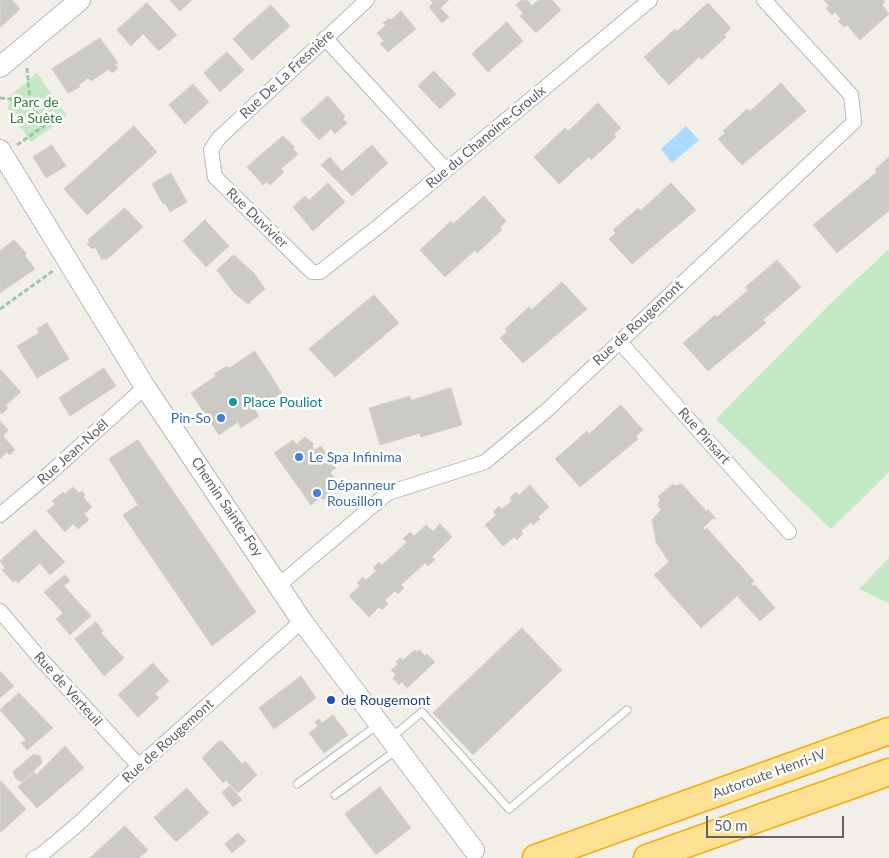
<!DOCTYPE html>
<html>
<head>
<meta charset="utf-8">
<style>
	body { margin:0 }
	#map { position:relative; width:889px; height:858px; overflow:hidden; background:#f1efe8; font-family:Lato,sans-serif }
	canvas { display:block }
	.scale { position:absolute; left:706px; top:816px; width:138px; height:22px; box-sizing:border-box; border:2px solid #5f6368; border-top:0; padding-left:6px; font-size:15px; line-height:18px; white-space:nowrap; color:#5f6368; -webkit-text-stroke:4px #fff; paint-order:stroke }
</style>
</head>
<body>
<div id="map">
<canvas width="889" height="858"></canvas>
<div class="scale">50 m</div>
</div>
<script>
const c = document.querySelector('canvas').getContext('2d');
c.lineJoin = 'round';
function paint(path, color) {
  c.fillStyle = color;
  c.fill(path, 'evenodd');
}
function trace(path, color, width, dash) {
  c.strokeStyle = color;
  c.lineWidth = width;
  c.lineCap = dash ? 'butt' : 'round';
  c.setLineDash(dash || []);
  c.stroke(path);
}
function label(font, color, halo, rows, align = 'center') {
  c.font = font + ' Lato,sans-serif';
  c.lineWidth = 5;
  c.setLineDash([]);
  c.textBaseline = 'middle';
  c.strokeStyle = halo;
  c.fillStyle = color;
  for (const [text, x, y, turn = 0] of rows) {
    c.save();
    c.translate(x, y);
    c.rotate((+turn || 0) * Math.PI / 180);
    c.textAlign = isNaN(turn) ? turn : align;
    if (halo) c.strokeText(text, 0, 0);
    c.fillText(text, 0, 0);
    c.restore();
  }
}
const green = new Path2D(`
	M 37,73 L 67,116 L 31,142 L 8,109 L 10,96 Z
	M 889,249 L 889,472 L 831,529 L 716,419 L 831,303 Z
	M 889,558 L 889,603 L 859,589 Z`);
const water = new Path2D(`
	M 686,126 L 699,140 L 672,163 L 661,149 Z`);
const building = new Path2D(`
	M 0,0 L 12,0 L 20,9 L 1,27 Z
	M 170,0 L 192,0 L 180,11 Z
	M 431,0 L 449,0 L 440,8 L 449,17 L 442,23 L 429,7 L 433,3 Z
	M 522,0 L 527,0 L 532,6 L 538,0 L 552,0 L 561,10 L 536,33 L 520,16 L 523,13 L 516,5 Z
	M 824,0 L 883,0 L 885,2 L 882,5 L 889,14 L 860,40 L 847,25 L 844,27 L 838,21 L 841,19 L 835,12 L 832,15 L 826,8 L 829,6 Z
	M 147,3 L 177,35 L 159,51 L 143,34 L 131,46 L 117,30 Z
	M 708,3 L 731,28 L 724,35 L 726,37 L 702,59 L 699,57 L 669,85 L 644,57 L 675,29 L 677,31 Z
	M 271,5 L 290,26 L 252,60 L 233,39 Z
	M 401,11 L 416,29 L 388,52 L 380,44 L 384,41 L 377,33 L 386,25 L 383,23 L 389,18 L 391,20 Z
	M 507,22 L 523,41 L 488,72 L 472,54 Z
	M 100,38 L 118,63 L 115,64 L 118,68 L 112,73 L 109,69 L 91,81 L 88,78 L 79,85 L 80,87 L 68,93 L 52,69 Z
	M 227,52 L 244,70 L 220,92 L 204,73 Z
	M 434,71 L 456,94 L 440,109 L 418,86 Z
	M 781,83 L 806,111 L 742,165 L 718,139 L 725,133 L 723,131 L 747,109 L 750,111 Z
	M 193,84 L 209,102 L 185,124 L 169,105 Z
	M 328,96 L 345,116 L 343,119 L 347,123 L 335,134 L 331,129 L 319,140 L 301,120 Z
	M 598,103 L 621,128 L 614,134 L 616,137 L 591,160 L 589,157 L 559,184 L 534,157 L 565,128 L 568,131 Z
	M 134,126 L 157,152 L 87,215 L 64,189 Z
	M 283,136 L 295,147 L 293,149 L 298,154 L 281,169 L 284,172 L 270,185 L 267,182 L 263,185 L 247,167 Z
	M 52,145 L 66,166 L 46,178 L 33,157 Z
	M 372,145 L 388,163 L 352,196 L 321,165 L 330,157 L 342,171 Z
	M 889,157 L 889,211 L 837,253 L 813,225 L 877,172 L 875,170 Z
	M 171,173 L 187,202 L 170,212 L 165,203 L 163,204 L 152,184 Z
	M 328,183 L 345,202 L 313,231 L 293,207 L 305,196 L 309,200 Z
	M 671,183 L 696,210 L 632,264 L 609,239 L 616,233 L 613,230 L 638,208 L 640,211 Z
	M 484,196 L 506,221 L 500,227 L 502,230 L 477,253 L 475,250 L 445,277 L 420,250 L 451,221 L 453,224 Z
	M 125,208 L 143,227 L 106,260 L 105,258 L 102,260 L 95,247 L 92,249 L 87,244 L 90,242 L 88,240 Z
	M 205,220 L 229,246 L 206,267 L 183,241 Z
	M 14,240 L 26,253 L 25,256 L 35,269 L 0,293 L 0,251 Z
	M 234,255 L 254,273 L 265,289 L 248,304 L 234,293 L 217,270 Z
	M 777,260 L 801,287 L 763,320 L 766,323 L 708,371 L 683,343 L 715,315 L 717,317 L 748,290 L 745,288 Z
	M 562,282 L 587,309 L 523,363 L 500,338 L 507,332 L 505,329 L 529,307 L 531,310 Z
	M 374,295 L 399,323 L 335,377 L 309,349 Z
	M 47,323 L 69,359 L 37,378 L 17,346 L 39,333 L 37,329 Z
	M 255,351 L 282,393 L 255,410 L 259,416 L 241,428 L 238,422 L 219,435 L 191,393 L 216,376 L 214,374 L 227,366 L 229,368 Z
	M 104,368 L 116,386 L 70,416 L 59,398 Z
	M 0,369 L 21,392 L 6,405 L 8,408 L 2,414 L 0,412 Z
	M 451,388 L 462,425 L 421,437 L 420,433 L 380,445 L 369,408 L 410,396 L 411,400 Z
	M 621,405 L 643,430 L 636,436 L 638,439 L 580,487 L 555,459 L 587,431 L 589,434 Z
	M 0,421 L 8,430 L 3,436 L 15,450 L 9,455 L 7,452 L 0,459 Z
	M 305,437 L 314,444 L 312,446 L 315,450 L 321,446 L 336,468 L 330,472 L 340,485 L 330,492 L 328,500 L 320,498 L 311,505 L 274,453 L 293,440 L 296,444 Z
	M 138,440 L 256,612 L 212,646 L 123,515 L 138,505 L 109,459 Z
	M 673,484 L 675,486 L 682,484 L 707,512 L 708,509 L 716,519 L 713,518 L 703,528 L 704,530 L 707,528 L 754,581 L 751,584 L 753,586 L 755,585 L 775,608 L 760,621 L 737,596 L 701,628 L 654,575 L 669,562 L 656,542 L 652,520 L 661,510 L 658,505 L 660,500 L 658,497 Z
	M 530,485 L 549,507 L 538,517 L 540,519 L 533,525 L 531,522 L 521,531 L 523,534 L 517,540 L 514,537 L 503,546 L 485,525 L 496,515 L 493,512 L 499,506 L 502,509 L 512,501 L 510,498 L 516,492 L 519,495 Z
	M 73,487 L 79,493 L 82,491 L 85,495 L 83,497 L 92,507 L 84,514 L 89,520 L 78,529 L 73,524 L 65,532 L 47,511 L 55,504 L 52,501 L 63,492 L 65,494 Z
	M 440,524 L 452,537 L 432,557 L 435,560 L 428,566 L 425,563 L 401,585 L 404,588 L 398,594 L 395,591 L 385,600 L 388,604 L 382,610 L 379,607 L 369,617 L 349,596 L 360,586 L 357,583 L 363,577 L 366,580 L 376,571 L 373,568 L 379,562 L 382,565 L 407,542 L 403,539 L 410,532 L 414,536 L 426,525 L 433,531 Z
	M 35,530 L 65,562 L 50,575 L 40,563 L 18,583 L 16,580 L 13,582 L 2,570 L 5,568 L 0,561 Z
	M 65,575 L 70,581 L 64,586 L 91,616 L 70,635 L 56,619 L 63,613 L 44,592 Z
	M 96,622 L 103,631 L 101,633 L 124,658 L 104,676 L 75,639 Z
	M 522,628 L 562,670 L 473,755 L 433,713 Z
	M 415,650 L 417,652 L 420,650 L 425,656 L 427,654 L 435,662 L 407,688 L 402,682 L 399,685 L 393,678 L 396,675 L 391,670 L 398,664 L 396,662 L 400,658 L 403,660 Z
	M 153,663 L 169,681 L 155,694 L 159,698 L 138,717 L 118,695 Z
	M 0,671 L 14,686 L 0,698 Z
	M 301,676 L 316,698 L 274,729 L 259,708 Z
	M 19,693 L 53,728 L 27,750 L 21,743 L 26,740 L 0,710 Z
	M 333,715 L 348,735 L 324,753 L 309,733 L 318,726 L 315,722 L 319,719 L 322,723 Z
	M 219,741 L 222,741 L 242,764 L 245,761 L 257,775 L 238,793 L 226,780 L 223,783 L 202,758 Z
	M 65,746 L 84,768 L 37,808 L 18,787 L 34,772 L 36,775 Z
	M 34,754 L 40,756 L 42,763 L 22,782 L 16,779 L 13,772 Z
	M 1,781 L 26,809 L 1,832 L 0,831 Z
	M 230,786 L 242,800 L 233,807 L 222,793 Z
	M 380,787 L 411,828 L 376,855 L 345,814 Z
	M 187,788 L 209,813 L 176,842 L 154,818 Z
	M 125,826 L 148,850 L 139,858 L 90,858 Z
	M 238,833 L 246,841 L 232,853 L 225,844 Z`);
const path = new Path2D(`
	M 0,98 L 30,101
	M 17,145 L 44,126 L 30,101 L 27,68
	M 0,309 L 53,271`);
const lane = new Path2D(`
	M 392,737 L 422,712 L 509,809 L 627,710
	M 297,784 L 379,724
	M 335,795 L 398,749`);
const street = new Path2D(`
	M 367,0 L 219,138 L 211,150 L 215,177 L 312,272 L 320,272 L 379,226 L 650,0
	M 325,38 L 446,170
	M 619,341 L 789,532
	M 0,515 L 50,473 L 145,387
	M 279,585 L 388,493 L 485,462 L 546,411 L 854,122 L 851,95 L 764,0
	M 0,611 L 39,657 L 139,766
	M 34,858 L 41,855 L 77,825 L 139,766 L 302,621`);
const secondary = new Path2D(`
	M 0,67 L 80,0
	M 0,150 L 145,387 L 302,621 L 474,850`);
const highway = new Path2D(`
	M 536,858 L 889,731
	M 647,858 L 889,772`);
const markers = [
	[233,402,5,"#0f9aa8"],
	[221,418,5,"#3f7fe0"],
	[299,457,5,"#3f7fe0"],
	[317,493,5,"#3f7fe0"],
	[331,700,5,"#1a4fb4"]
];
const streetNames = [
	["Rue De La Fresnière",287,74,-43],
	["Rue du Chanoine-Groulx",486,137,-40],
	["Rue Duvivier",257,218,44],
	["Rue de Rougemont",638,323,-43],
	["Rue Pinsart",704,436,48],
	["Rue Jean-Noël",73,452,-42],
	["Chemin Sainte-Foy",227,507,56],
	["Rue de Verteuil",68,689,48],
	["Rue de Rougemont",168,741,-42],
	["Autoroute Henri-IV",769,774,-20]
];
const parkNames = [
	["Parc de",36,102],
	["La Suète",36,118]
];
const cultureNames = [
	["Place Pouliot",243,402]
];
const shopNames = [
	["Pin-So",211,418,"right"],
	["Le Spa Infinima",309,457],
	["Dépanneur",327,485],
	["Rousillon",327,501]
];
const transitNames = [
	["de Rougemont",341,700]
];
paint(green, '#c5e8c5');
paint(water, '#aadaff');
paint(building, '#cccac5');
trace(building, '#d6d1c6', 1);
trace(lane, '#b5b8bc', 9);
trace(street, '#b5b8bc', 16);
trace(secondary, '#b6babf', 22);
trace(highway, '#f9ab00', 29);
trace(path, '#9cc7a9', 3, [5, 2.5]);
trace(lane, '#fff', 7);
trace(street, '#fff', 14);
trace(secondary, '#fff', 20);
trace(highway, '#fde293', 26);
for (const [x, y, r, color] of markers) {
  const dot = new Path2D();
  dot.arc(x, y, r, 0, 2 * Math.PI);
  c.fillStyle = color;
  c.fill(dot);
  trace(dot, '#fff', 2);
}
label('14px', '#5f6368', '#fff', streetNames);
label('14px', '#348238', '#fff', parkNames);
label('14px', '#0d838f', '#fff', cultureNames, 'left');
label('14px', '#366cbe', '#fff', shopNames, 'left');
label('14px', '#164399', '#fff', transitNames, 'left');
</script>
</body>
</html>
